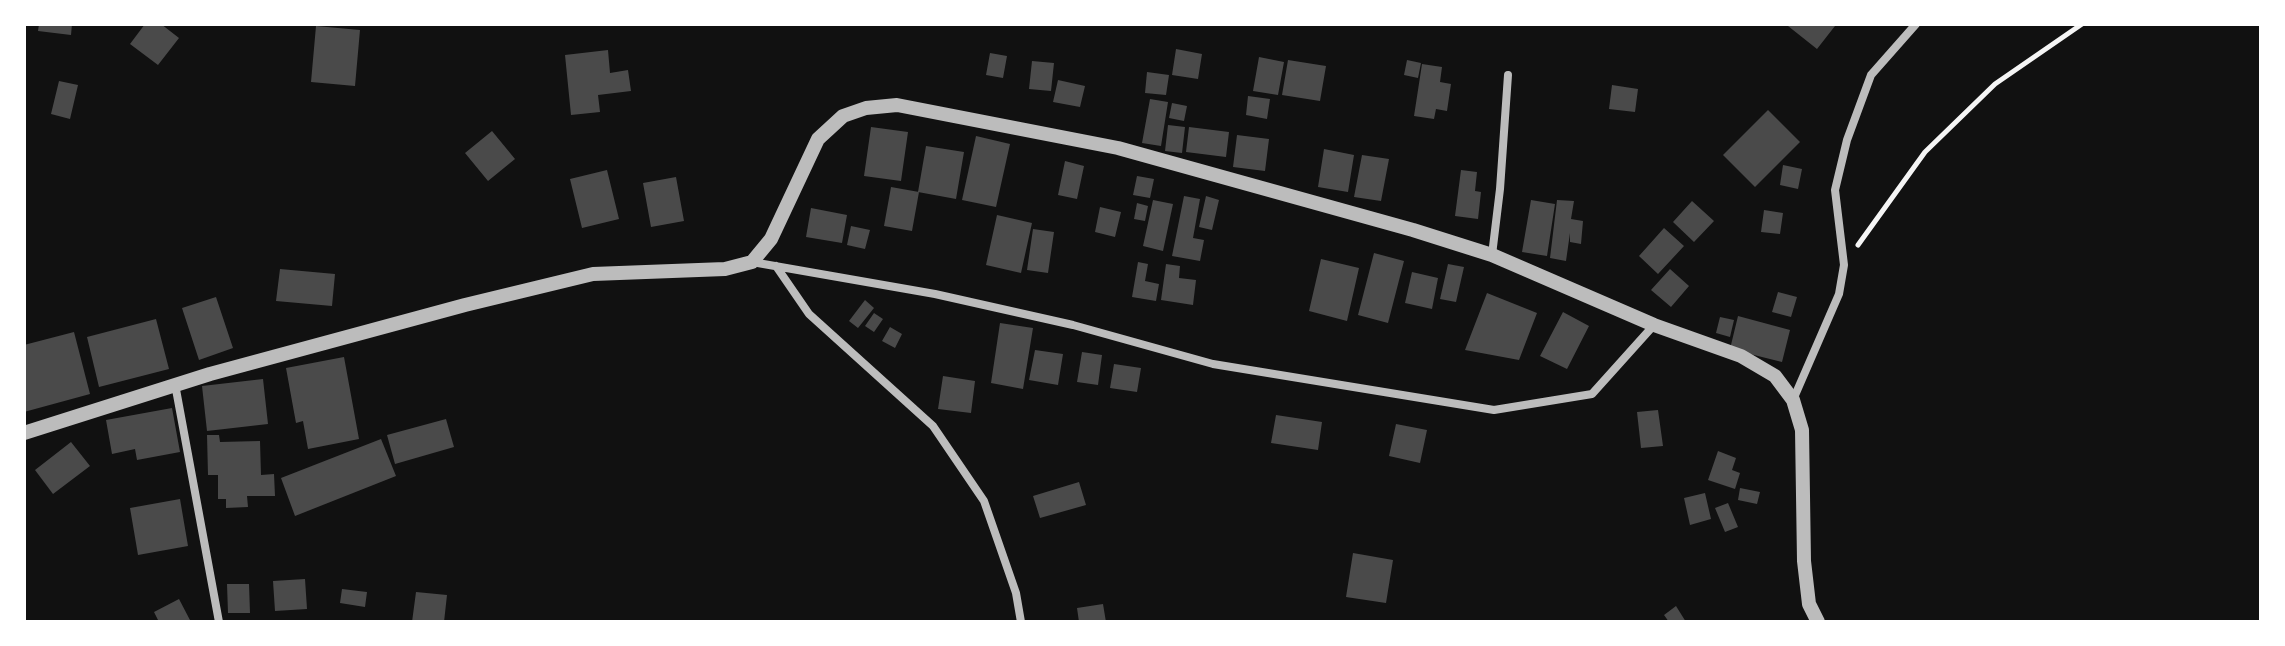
<!DOCTYPE html>
<html>
<head>
<meta charset="utf-8">
<style>
	body { margin:0 }
	#map { position:relative; width:2285px; height:646px; overflow:hidden; background:#111; font-family:"Nunito Sans",sans-serif }
	canvas { display:block }
	.frame { position:absolute; inset:0; border:26px solid #fff; pointer-events:none }
</style>
</head>
<body>
<div id="map">
<canvas width="2285" height="646"></canvas>
<div class="frame"></div>
</div>
<script>
const c = document.querySelector('canvas').getContext('2d');
c.lineJoin = 'round';
function paint(path, color) {
  c.fillStyle = color;
  c.fill(path, 'evenodd');
}
function trace(path, color, width, dash) {
  c.strokeStyle = color;
  c.lineWidth = width;
  c.lineCap = dash ? 'butt' : 'round';
  c.setLineDash(dash || []);
  c.stroke(path);
}
const building = new Path2D(`
	M 39,24 L 72,24 L 71,35 L 38,31 Z
	M 145,24 L 161,24 L 179,38 L 158,65 L 130,44 Z
	M 1789,24 L 1833,24 L 1835,26 L 1817,49 L 1788,26 Z
	M 316,26 L 360,30 L 355,86 L 311,82 Z
	M 1176,49 L 1202,54 L 1198,79 L 1172,75 Z
	M 608,50 L 610,73 L 628,70 L 631,91 L 598,95 L 600,112 L 571,115 L 565,55 Z
	M 990,53 L 1007,56 L 1003,78 L 986,75 Z
	M 1259,57 L 1284,62 L 1278,95 L 1253,91 Z
	M 1288,60 L 1326,66 L 1320,101 L 1282,95 Z
	M 1407,60 L 1421,63 L 1418,78 L 1404,75 Z
	M 1032,61 L 1054,63 L 1051,91 L 1029,89 Z
	M 1422,64 L 1442,67 L 1440,82 L 1451,84 L 1447,111 L 1436,109 L 1434,119 L 1414,116 Z
	M 1147,72 L 1169,75 L 1166,95 L 1145,93 Z
	M 1058,80 L 1085,86 L 1080,107 L 1053,102 Z
	M 59,81 L 78,85 L 70,119 L 51,114 Z
	M 1612,85 L 1638,89 L 1635,112 L 1609,109 Z
	M 1248,96 L 1270,99 L 1267,119 L 1246,115 Z
	M 1150,99 L 1168,102 L 1161,146 L 1142,143 Z
	M 1172,103 L 1187,106 L 1184,121 L 1169,118 Z
	M 1768,110 L 1800,142 L 1755,187 L 1723,155 Z
	M 1168,125 L 1185,127 L 1182,153 L 1165,151 Z
	M 871,127 L 908,132 L 901,181 L 864,176 Z
	M 1189,127 L 1229,132 L 1226,157 L 1186,152 Z
	M 492,131 L 515,159 L 488,181 L 465,153 Z
	M 1237,135 L 1269,139 L 1265,171 L 1233,167 Z
	M 976,136 L 1010,144 L 996,207 L 962,200 Z
	M 926,146 L 964,152 L 956,199 L 918,192 Z
	M 1324,149 L 1354,155 L 1348,192 L 1318,187 Z
	M 1362,155 L 1389,159 L 1381,201 L 1354,197 Z
	M 1065,161 L 1084,166 L 1077,199 L 1058,195 Z
	M 1783,165 L 1802,169 L 1798,189 L 1780,185 Z
	M 607,170 L 619,219 L 582,228 L 570,179 Z
	M 1461,170 L 1477,172 L 1475,191 L 1481,192 L 1478,219 L 1455,216 Z
	M 1137,176 L 1154,179 L 1150,198 L 1133,195 Z
	M 676,177 L 684,221 L 651,227 L 643,183 Z
	M 891,187 L 919,192 L 912,231 L 884,226 Z
	M 1184,196 L 1200,199 L 1193,238 L 1204,240 L 1200,261 L 1172,256 Z
	M 1206,196 L 1219,200 L 1212,230 L 1199,227 Z
	M 1153,200 L 1173,204 L 1163,251 L 1143,246 Z
	M 1531,200 L 1555,204 L 1547,256 L 1522,252 Z
	M 1557,200 L 1574,201 L 1571,219 L 1583,221 L 1581,244 L 1570,242 L 1570,233 L 1566,261 L 1550,258 Z
	M 1692,201 L 1714,221 L 1694,242 L 1673,222 Z
	M 1137,203 L 1148,206 L 1145,221 L 1134,219 Z
	M 1100,207 L 1121,212 L 1115,237 L 1095,232 Z
	M 811,208 L 847,215 L 842,243 L 806,237 Z
	M 1764,210 L 1783,213 L 1780,234 L 1761,232 Z
	M 997,215 L 1032,223 L 1021,273 L 986,265 Z
	M 851,226 L 870,230 L 865,249 L 847,245 Z
	M 1664,228 L 1684,246 L 1658,274 L 1639,256 Z
	M 1033,229 L 1054,232 L 1048,273 L 1027,270 Z
	M 1374,253 L 1404,261 L 1388,323 L 1358,315 Z
	M 1321,259 L 1359,268 L 1347,321 L 1309,311 Z
	M 1138,262 L 1148,264 L 1145,281 L 1159,284 L 1156,301 L 1132,297 Z
	M 1166,264 L 1180,266 L 1179,278 L 1196,280 L 1193,305 L 1161,300 Z
	M 1448,264 L 1464,267 L 1456,302 L 1440,299 Z
	M 280,269 L 335,274 L 332,306 L 276,301 Z
	M 1670,269 L 1689,286 L 1671,307 L 1651,290 Z
	M 1412,272 L 1438,278 L 1432,309 L 1405,303 Z
	M 1778,292 L 1797,297 L 1791,317 L 1772,312 Z
	M 1487,293 L 1537,313 L 1519,360 L 1465,350 Z
	M 216,297 L 233,348 L 199,360 L 182,308 Z
	M 865,300 L 874,308 L 858,328 L 849,321 Z
	M 1563,312 L 1589,326 L 1567,369 L 1540,356 Z
	M 874,313 L 883,319 L 874,332 L 865,326 Z
	M 1738,316 L 1790,330 L 1782,362 L 1730,349 Z
	M 1720,317 L 1734,320 L 1730,337 L 1716,333 Z
	M 156,319 L 169,369 L 99,387 L 87,337 Z
	M 1000,323 L 1033,328 L 1023,389 L 991,383 Z
	M 890,327 L 902,334 L 895,348 L 882,341 Z
	M 74,332 L 90,394 L 24,412 L 24,345 Z
	M 1035,350 L 1063,354 L 1058,385 L 1029,380 Z
	M 1082,352 L 1102,355 L 1098,385 L 1077,382 Z
	M 344,357 L 359,439 L 308,449 L 303,421 L 296,423 L 286,368 Z
	M 1114,364 L 1141,368 L 1137,392 L 1110,388 Z
	M 943,376 L 975,381 L 971,413 L 938,409 Z
	M 263,379 L 268,424 L 207,431 L 202,386 Z
	M 172,408 L 180,452 L 137,460 L 135,449 L 112,454 L 106,420 Z
	M 1658,410 L 1663,446 L 1641,448 L 1637,412 Z
	M 1276,415 L 1322,422 L 1318,450 L 1271,443 Z
	M 446,419 L 454,447 L 395,464 L 387,435 Z
	M 1396,424 L 1427,430 L 1420,463 L 1389,456 Z
	M 207,435 L 219,435 L 220,442 L 260,441 L 261,475 L 274,474 L 275,496 L 247,496 L 248,507 L 226,508 L 226,499 L 218,499 L 218,475 L 208,475 Z
	M 381,439 L 396,476 L 295,516 L 281,478 Z
	M 71,442 L 90,466 L 53,494 L 35,470 Z
	M 1718,451 L 1736,458 L 1732,470 L 1740,473 L 1735,489 L 1708,480 Z
	M 1079,482 L 1086,505 L 1040,518 L 1033,496 Z
	M 1740,488 L 1760,492 L 1757,504 L 1738,500 Z
	M 1705,493 L 1711,519 L 1690,525 L 1684,498 Z
	M 180,499 L 188,546 L 138,555 L 130,508 Z
	M 1728,503 L 1738,527 L 1725,532 L 1715,508 Z
	M 1353,553 L 1393,560 L 1386,603 L 1346,597 Z
	M 305,579 L 307,609 L 275,611 L 273,581 Z
	M 227,584 L 249,584 L 250,613 L 228,613 Z
	M 342,589 L 367,592 L 365,607 L 340,603 Z
	M 416,592 L 447,595 L 444,622 L 412,622 Z
	M 179,599 L 191,622 L 159,622 L 154,612 Z
	M 1103,604 L 1106,622 L 1079,622 L 1077,608 Z
	M 1676,606 L 1686,622 L 1669,622 L 1664,615 Z`);
const path = new Path2D(`
	M 1858,245 L 1925,152 L 1995,84 L 2082,24`);
const minor = new Path2D(`
	M 1492,255 L 1500,189 L 1508,75
	M 752,262 L 935,294 L 1073,325 L 1213,364 L 1494,410 L 1592,394 L 1654,325
	M 776,266 L 809,314 L 933,426 L 984,501 L 1016,593 L 1021,622
	M 175,384 L 219,622
	M 1793,400 L 1839,294 L 1844,265 L 1835,190 L 1847,140 L 1871,75 L 1916,24`);
const tertiary = new Path2D(`
	M 24,433 L 210,374 L 465,305 L 593,274 L 725,269 L 752,262 L 771,239 L 818,139 L 843,116 L 866,108 L 897,105 L 1118,148 L 1413,230 L 1492,255 L 1654,325 L 1741,356 L 1775,376 L 1793,400 L 1802,430 L 1804,561 L 1809,604 L 1818,622`);
paint(building, '#4a4a4a');
trace(path, '#f5f5f5', 5);
trace(minor, '#bcbcbc', 8);
trace(tertiary, '#bcbcbc', 14);
</script>
</body>
</html>
